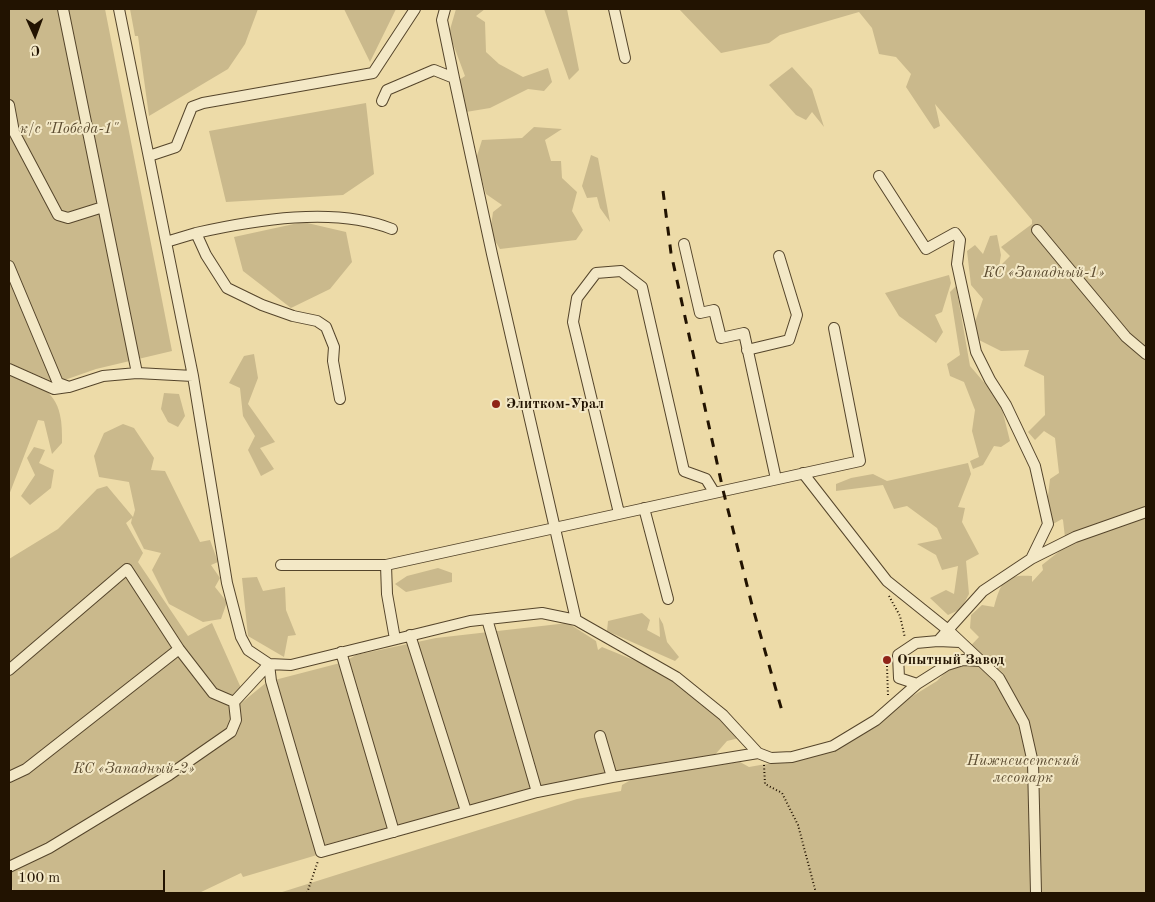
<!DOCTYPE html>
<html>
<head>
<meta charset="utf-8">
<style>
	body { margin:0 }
	#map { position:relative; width:1155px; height:902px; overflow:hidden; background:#eddba8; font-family:"Old Standard TT",serif }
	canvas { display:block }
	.frame { position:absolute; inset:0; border:10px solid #221301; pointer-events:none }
	.north { position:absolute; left:10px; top:10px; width:50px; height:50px; -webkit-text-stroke:4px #f3e8c6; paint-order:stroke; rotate:178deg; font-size:14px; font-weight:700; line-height:20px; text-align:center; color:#221301 }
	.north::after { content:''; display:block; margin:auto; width:18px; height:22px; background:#221301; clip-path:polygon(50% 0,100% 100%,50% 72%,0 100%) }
	.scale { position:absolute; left:10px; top:870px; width:155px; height:22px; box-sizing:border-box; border:2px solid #221301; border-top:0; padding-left:6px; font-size:15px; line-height:18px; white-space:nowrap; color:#221301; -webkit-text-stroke:4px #f3e8c6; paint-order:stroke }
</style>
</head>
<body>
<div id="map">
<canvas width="1155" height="902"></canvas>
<div class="frame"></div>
<div class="north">С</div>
<div class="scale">100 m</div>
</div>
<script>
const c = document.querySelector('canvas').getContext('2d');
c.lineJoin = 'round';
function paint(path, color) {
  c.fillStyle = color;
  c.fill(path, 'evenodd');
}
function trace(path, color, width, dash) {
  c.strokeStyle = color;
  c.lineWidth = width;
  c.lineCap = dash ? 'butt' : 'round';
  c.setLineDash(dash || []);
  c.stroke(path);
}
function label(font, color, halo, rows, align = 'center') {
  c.font = font + ' "Old Standard TT",serif';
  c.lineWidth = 4;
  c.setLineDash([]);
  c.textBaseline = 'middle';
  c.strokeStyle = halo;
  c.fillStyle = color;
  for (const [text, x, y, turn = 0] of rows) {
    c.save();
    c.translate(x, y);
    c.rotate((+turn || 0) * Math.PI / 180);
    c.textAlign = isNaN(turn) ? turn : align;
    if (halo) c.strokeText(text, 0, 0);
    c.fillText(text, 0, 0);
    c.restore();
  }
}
const green = new Path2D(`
	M 9,9 L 105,9 L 172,351 L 96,369 L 56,383 L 9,363 Z
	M 130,9 L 258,9 L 245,44 L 228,69 L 149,116 L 138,36 L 135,36 Z
	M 344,9 L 396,9 L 370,62 Z
	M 456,9 L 485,9 L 476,16 L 485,22 L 486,52 L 499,64 L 523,77 L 548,68 L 552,82 L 544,91 L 528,89 L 490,108 L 466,112 L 459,80 L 465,76 L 449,33 Z
	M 544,9 L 567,9 L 579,70 L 569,80 Z
	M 679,9 L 1146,9 L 1146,893 L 279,893 L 577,799 L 621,791 L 622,785 L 636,777 L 740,762 L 749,767 L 817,755 L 937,681 L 979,637 L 970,628 L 971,615 L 982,605 L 994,607 C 1001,582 1004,574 1032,576 L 1032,582 L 1043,570 L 1042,565 L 1066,546 L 1063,520 L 1062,519 L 1053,524 L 1047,504 L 1050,479 L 1059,473 L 1055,438 L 1044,431 L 1035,440 L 1028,432 L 1045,415 L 1044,376 L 1024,366 L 1029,350 L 1001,351 L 979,340 L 975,322 L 983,299 L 971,285 L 967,251 L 975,245 L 983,254 L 990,236 L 997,235 L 1001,255 L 999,267 L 1010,256 L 1001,247 L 1032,224 L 1032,220 L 935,104 L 940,126 L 934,129 L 906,87 L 911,74 L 896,57 L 879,54 L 872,28 L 859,12 L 780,35 L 769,43 L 721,53 Z
	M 792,67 L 812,89 L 824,127 L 812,112 L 806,120 L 796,115 L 769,85 Z
	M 366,103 L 374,174 L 343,195 L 226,202 L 209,131 Z
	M 534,127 L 562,129 L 545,140 L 551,161 L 561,161 L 562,178 L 577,192 L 572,211 L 583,230 L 576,240 L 500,249 L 490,233 L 493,212 L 502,205 L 486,194 L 476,159 L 482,140 L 522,138 Z
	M 591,155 L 598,158 L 610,222 L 600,208 L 597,197 L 587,198 L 582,186 Z
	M 303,222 L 346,232 L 352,262 L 330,289 L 291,308 L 243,271 L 234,237 Z
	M 949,275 L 951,283 L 942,312 L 935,315 L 943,332 L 936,343 L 899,316 L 885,293 Z
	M 956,286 L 970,366 L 1000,401 L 1010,441 L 1001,447 L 994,446 L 983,465 L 973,469 L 970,461 L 979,457 L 972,431 L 975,410 L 964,382 L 950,376 L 947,364 L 960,355 L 950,292 Z
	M 254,354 L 258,378 L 248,404 L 275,442 L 260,448 L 274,469 L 261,476 L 248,450 L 255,436 L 243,416 L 240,388 L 229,383 L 244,356 Z
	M 9,368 C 29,378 56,390 60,415 C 62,423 62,433 62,443 L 52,454 L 44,421 L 38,420 L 9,495 Z
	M 164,393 L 179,394 L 185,416 L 178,427 L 168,422 L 161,409 Z
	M 123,424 L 134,428 L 154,458 L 151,470 L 165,471 L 200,542 L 210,540 L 218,562 L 211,565 L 220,578 L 215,587 L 227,602 L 221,619 L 203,622 L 169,604 L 152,570 L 161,553 L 144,549 L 131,523 L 132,518 L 126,523 L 143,553 L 138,562 L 188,636 L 212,623 L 241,688 L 236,696 L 240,704 L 267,682 L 344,662 L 356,655 L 436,638 L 568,623 L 596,641 L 598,650 L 602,647 L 663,672 L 719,715 L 739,738 L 727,741 L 713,757 L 671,764 L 671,761 L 536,788 L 316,847 L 317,855 L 243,877 L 241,873 L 199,893 L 13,893 L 9,864 L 9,559 L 58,529 L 97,489 L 107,486 L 133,517 L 135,510 L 129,482 L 99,477 L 94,456 L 104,433 Z
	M 34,447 L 45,450 L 39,463 L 54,470 L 51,488 L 30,505 L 21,496 L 35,475 L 27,458 Z
	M 968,463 L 971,474 L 958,507 L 965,508 L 962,522 L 979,554 L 966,561 L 969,594 L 961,609 L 948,615 L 930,598 L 946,590 L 954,594 L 958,566 L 942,570 L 936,555 L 917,544 L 942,539 L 937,528 L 907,506 L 894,509 L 883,485 L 836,491 L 836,484 L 851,478 L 873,474 L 887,481 Z
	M 438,568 L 452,573 L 452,582 L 406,592 L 395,584 L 407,576 Z
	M 257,577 L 263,591 L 285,587 L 286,610 L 296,635 L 288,636 L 284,657 L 248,636 L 242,578 Z
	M 642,613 L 650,620 L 647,630 L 660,637 L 659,617 L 663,624 L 667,642 L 679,657 L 675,661 L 607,631 L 608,621 Z`);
const path = new Path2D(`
	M 889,596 L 900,616 L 905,638
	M 887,666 L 888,696
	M 764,765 L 765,784 L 782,793 L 798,825 L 816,893
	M 307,893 L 318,861`);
const minor = new Path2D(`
	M 63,9 L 137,373
	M 119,9 L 193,376 L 227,583 L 241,637 L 248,650 L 269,664 L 291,665 L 470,621 L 542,613 L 576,620 L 676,677 L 723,715 L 758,753 L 771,758 L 792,757 L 833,746 L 876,720 L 917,684 L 947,665 L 963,660 L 981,661
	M 445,9 L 442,20 L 454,78
	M 614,9 L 625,58
	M 382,101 L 387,90 L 434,70 L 454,78 L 492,254 L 576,620
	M 9,105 L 14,132 L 58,215 L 68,218 L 103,207
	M 149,156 L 176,147 L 192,107 L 203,103 L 373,73 L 415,9
	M 879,176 L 926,249 L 955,233 L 960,240 L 957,264 L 976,352 L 990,380 L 1006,405 L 1035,466 L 1048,524 L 1031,559 L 983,591 L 938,641
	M 1037,230 L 1126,337 L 1146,354
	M 196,233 C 254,220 335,206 392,229
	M 166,242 L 196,233 L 206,255 L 227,288 L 262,305 L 293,316 L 317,321 L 326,327 L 334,347 L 333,361 L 340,399
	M 684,244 L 700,313 L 714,310 L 721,338 L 744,333 L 776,479
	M 9,266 L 58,383 L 69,387 L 103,376 L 137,373 L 193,376
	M 747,350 L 789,340 L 797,315 L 779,256
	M 9,369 L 54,389 L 68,387
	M 803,473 L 887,581 L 948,630 L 999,678 L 1024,723 L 1033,763 L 1036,893
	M 644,508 L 668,599
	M 619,513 L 573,322 L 577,298 L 596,273 L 621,271 L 642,287 L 684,471 L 706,479 L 714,492
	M 1031,559 L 1075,537 L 1146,512
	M 281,565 L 386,565 L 387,594 L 395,639
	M 386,565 L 860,461 L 834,328
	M 487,619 L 537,792
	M 410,635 L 466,811
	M 341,652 L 394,832
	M 9,670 L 127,569 L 179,649 L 213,693 L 234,702
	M 917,684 L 899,678 L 898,655 L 916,643 L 938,641 L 960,642
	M 600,736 L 612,777
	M 9,777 L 26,769 L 179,649
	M 9,867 L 49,848 L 169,775 L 231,732 L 236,720 L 234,702 L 269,664 L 271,681 L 321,852 L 537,792 L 612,777 L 758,753`);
const rail = new Path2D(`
	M 663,191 L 671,253 L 723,490 L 752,605 L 782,711`);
const markers = [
	[496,404,5,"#8f2418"],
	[887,660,5,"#8f2418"]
];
const parkNames = [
	["к/с \"Победа-1\"",69,129],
	["КС «Западный-1»",1044,273],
	["Нижнеисетский",1023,761],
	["лесопарк",1023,778],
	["КС «Западный-2»",134,769]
];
const poiNames = [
	["Элитком-Урал",506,404],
	["Опытный Завод",897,660]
];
paint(green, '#cab98c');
trace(minor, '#55452b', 12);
trace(path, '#221301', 2, [1, 2.5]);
trace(minor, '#f3e8c6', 10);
trace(rail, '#221301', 3, [9, 9]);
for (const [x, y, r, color] of markers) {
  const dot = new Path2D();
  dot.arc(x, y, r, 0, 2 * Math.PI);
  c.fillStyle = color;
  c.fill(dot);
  trace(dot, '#f3e8c6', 2);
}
label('italic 15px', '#5d4d32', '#f3e8c6', parkNames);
label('bold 15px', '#221301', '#f3e8c6', poiNames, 'left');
</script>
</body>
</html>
